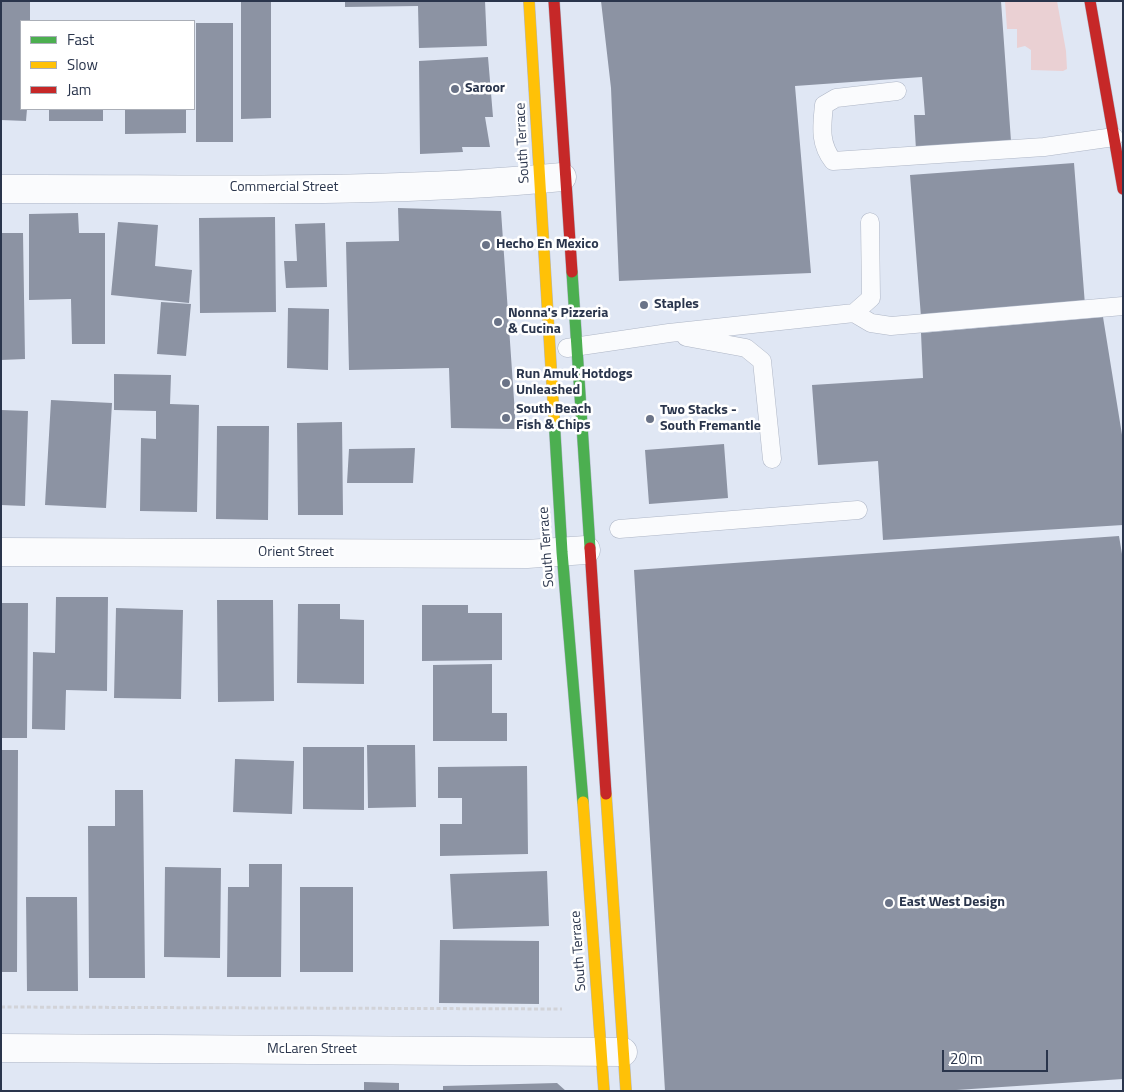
<!DOCTYPE html>
<html>
<head>
<meta charset="utf-8">
<style>
	body { margin:0 }
	#map { position:relative; width:1124px; height:1092px; overflow:hidden; background:#e0e7f4; font-family:"Titillium Web",sans-serif }
	canvas { display:block }
	.frame { position:absolute; inset:0; border:2px solid #2a354c; pointer-events:none }
	.legend { position:absolute; left:20px; top:20px; width:175px; height:90px; box-sizing:border-box; background:#fff; border:1px solid #aaaeb7; margin:0; padding:6px 9px; list-style:none; font-size:15px; color:#2a354c }
	.legend li { display:flex; align-items:center; gap:10px; height:25px }
	.legend b { width:25px; border:1px solid #aaaeb7 }
	.scale { position:absolute; left:942px; top:1050px; width:106px; height:22px; box-sizing:border-box; border:2px solid #2a354c; border-top:0; padding-left:6px; font-size:15px; line-height:18px; white-space:nowrap; color:#2a354c; -webkit-text-stroke:4px #fff; paint-order:stroke }
</style>
</head>
<body>
<div id="map">
<canvas width="1124" height="1092"></canvas>
<div class="frame"></div>
<ul class="legend">
<li><b style="height:6px;background:#4caf50"></b>Fast</li>
<li><b style="height:6px;background:#ffc107"></b>Slow</li>
<li><b style="height:6px;background:#c62828"></b>Jam</li>
</ul>
<div class="scale">20 m</div>
</div>
<script>
const c = document.querySelector('canvas').getContext('2d');
c.lineJoin = 'round';
function paint(path, color) {
  c.fillStyle = color;
  c.fill(path, 'evenodd');
}
function trace(path, color, width, dash) {
  c.strokeStyle = color;
  c.lineWidth = width;
  c.lineCap = dash ? 'butt' : 'round';
  c.setLineDash(dash || []);
  c.stroke(path);
}
function label(font, color, halo, rows, align = 'center') {
  c.font = font + ' "Titillium Web",sans-serif';
  c.lineWidth = 5;
  c.setLineDash([]);
  c.textBaseline = 'middle';
  c.strokeStyle = halo;
  c.fillStyle = color;
  for (const [text, x, y, turn = 0] of rows) {
    c.save();
    c.translate(x, y);
    c.rotate((+turn || 0) * Math.PI / 180);
    c.textAlign = isNaN(turn) ? turn : align;
    if (halo) c.strokeText(text, 0, 0);
    c.fillText(text, 0, 0);
    c.restore();
  }
}
const green = new Path2D(`
	M 1005,1 L 1057,1 L 1066,51 L 1067,69 L 1063,71 L 1031,70 L 1031,50 L 1025,46 L 1017,48 L 1017,29 L 1007,29 Z`);
const building = new Path2D(`
	M 1,1 L 30,1 L 30,21 L 21,21 L 21,109 L 27,109 L 26,121 L 1,120 Z
	M 241,1 L 271,1 L 271,118 L 241,119 Z
	M 345,1 L 485,1 L 487,46 L 419,48 L 418,6 L 345,7 Z
	M 601,1 L 1001,1 L 1011,141 L 916,150 L 914,115 L 925,115 L 922,77 L 795,86 L 811,273 L 619,281 L 611,88 Z
	M 196,23 L 233,23 L 233,142 L 196,142 Z
	M 488,57 L 493,117 L 485,117 L 490,147 L 462,147 L 463,152 L 420,154 L 419,61 Z
	M 49,109 L 103,109 L 103,121 L 49,121 Z
	M 125,109 L 186,109 L 186,133 L 125,134 Z
	M 1074,163 L 1085,305 L 921,317 L 910,175 Z
	M 398,208 L 501,211 L 516,429 L 451,428 L 449,368 L 349,370 L 346,242 L 399,241 Z
	M 78,213 L 79,233 L 105,233 L 105,344 L 72,344 L 71,299 L 29,300 L 29,214 Z
	M 275,217 L 276,312 L 200,313 L 199,218 Z
	M 118,222 L 158,225 L 155,266 L 192,270 L 189,303 L 111,295 Z
	M 325,223 L 327,287 L 286,288 L 284,261 L 297,261 L 295,224 Z
	M 1,233 L 23,233 L 25,359 L 1,360 Z
	M 161,302 L 191,304 L 186,356 L 157,354 Z
	M 288,308 L 329,309 L 328,370 L 287,368 Z
	M 1103,317 L 1123,441 L 1123,525 L 883,540 L 878,461 L 818,465 L 812,385 L 923,378 L 921,333 Z
	M 114,374 L 171,375 L 170,404 L 199,405 L 197,512 L 140,511 L 141,438 L 156,439 L 156,411 L 114,410 Z
	M 51,400 L 112,403 L 106,508 L 45,505 Z
	M 1,410 L 28,411 L 25,506 L 1,505 Z
	M 342,422 L 343,515 L 298,515 L 297,423 Z
	M 217,426 L 269,426 L 268,520 L 216,519 Z
	M 724,444 L 728,498 L 649,504 L 645,450 Z
	M 415,448 L 413,483 L 347,483 L 349,449 Z
	M 1119,536 L 1123,560 L 1123,1079 L 941,1091 L 665,1091 L 634,570 Z
	M 56,597 L 108,597 L 107,691 L 66,690 L 65,730 L 32,729 L 33,652 L 55,653 Z
	M 217,600 L 273,600 L 274,701 L 218,702 Z
	M 1,603 L 28,603 L 27,738 L 1,738 Z
	M 298,604 L 340,604 L 340,619 L 364,620 L 364,684 L 297,683 Z
	M 422,605 L 468,605 L 468,613 L 502,613 L 502,660 L 422,661 Z
	M 116,608 L 183,610 L 181,699 L 114,698 Z
	M 492,664 L 492,713 L 507,713 L 507,741 L 433,741 L 433,665 Z
	M 367,745 L 415,745 L 416,807 L 368,808 Z
	M 303,747 L 364,747 L 364,810 L 303,809 Z
	M 1,750 L 18,750 L 17,972 L 1,972 Z
	M 235,759 L 294,761 L 292,814 L 233,812 Z
	M 527,766 L 528,854 L 440,856 L 440,824 L 462,824 L 462,798 L 438,798 L 438,767 Z
	M 115,790 L 143,790 L 145,978 L 89,978 L 88,826 L 115,826 Z
	M 249,864 L 282,864 L 281,977 L 227,977 L 228,887 L 249,887 Z
	M 165,867 L 221,868 L 220,958 L 164,957 Z
	M 547,871 L 549,926 L 453,929 L 450,874 Z
	M 300,887 L 353,887 L 353,972 L 300,972 Z
	M 26,897 L 77,897 L 78,991 L 27,991 Z
	M 440,940 L 539,941 L 539,1004 L 439,1003 Z
	M 364,1082 L 399,1083 L 399,1091 L 364,1091 Z
	M 557,1083 L 566,1091 L 443,1091 L 443,1086 Z`);
const path = new Path2D(`
	M 1,1007 L 562,1009`);
const lane = new Path2D(`
	M 897,91 L 836,98 L 824,105 C 822,126 819,143 833,161 L 1044,147 L 1114,137
	M 854,313 L 871,323 L 891,326 L 1123,306
	M 686,337 L 746,348 L 762,361 L 772,459
	M 567,348 L 669,333 L 854,313 L 871,298 L 870,222
	M 619,529 L 858,510`);
const street = new Path2D(`
	M 1,189 C 188,188 376,195 562,177
	M 1,552 L 527,554 L 586,550
	M 1,1048 L 623,1052`);
const fast = new Path2D(`
	M 572,272 L 590,548
	M 554,417 L 562,552 L 583,802`);
const slow = new Path2D(`
	M 529,1 L 554,417
	M 606,794 L 626,1091
	M 583,802 L 604,1091`);
const jam = new Path2D(`
	M 554,1 L 572,272
	M 1090,1 L 1123,189
	M 590,548 L 606,794`);
const markers = [
	[455,89,5,"#6a7387"],
	[486,245,5,"#6a7387"],
	[644,305,5,"#6a7387"],
	[498,322,5,"#6a7387"],
	[506,383,5,"#6a7387"],
	[506,418,5,"#6a7387"],
	[650,419,5,"#6a7387"],
	[889,903,5,"#6a7387"]
];
const poiNames = [
	["Saroor",465,89],
	["Hecho En Mexico",496,245],
	["Staples",654,305],
	["Nonna's Pizzeria",508,314],
	["& Cucina",508,330],
	["Run Amuk Hotdogs",516,375],
	["Unleashed",516,391],
	["South Beach",516,410],
	["Fish & Chips",516,426],
	["Two Stacks -",660,411],
	["South Fremantle",660,427],
	["East West Design",899,903]
];
const streetNames = [
	["South Terrace",523,143,-93],
	["Commercial Street",284,188],
	["South Terrace",547,547,-94],
	["Orient Street",296,553],
	["South Terrace",579,951,-94],
	["McLaren Street",312,1050]
];
paint(green, '#ead0d3');
paint(building, '#8c93a3');
trace(lane, '#aeb6c6', 19);
trace(street, '#aeb6c6', 29);
trace(fast, '#aeb6c6', 12);
trace(slow, '#aeb6c6', 12);
trace(jam, '#aeb6c6', 12);
trace(path, '#d2d3d8', 3, [4, 2.5]);
trace(lane, '#fafbfd', 18);
trace(street, '#fafbfd', 28);
trace(fast, '#4caf50', 11);
trace(slow, '#ffc107', 11);
trace(jam, '#c62828', 11);
for (const [x, y, r, color] of markers) {
  const dot = new Path2D();
  dot.arc(x, y, r, 0, 2 * Math.PI);
  c.fillStyle = color;
  c.fill(dot);
  trace(dot, '#fff', 2);
}
label('bold 14px', '#2a354c', '#fff', poiNames, 'left');
label('14px', '#2a354c', '#fff', streetNames);
</script>
</body>
</html>
